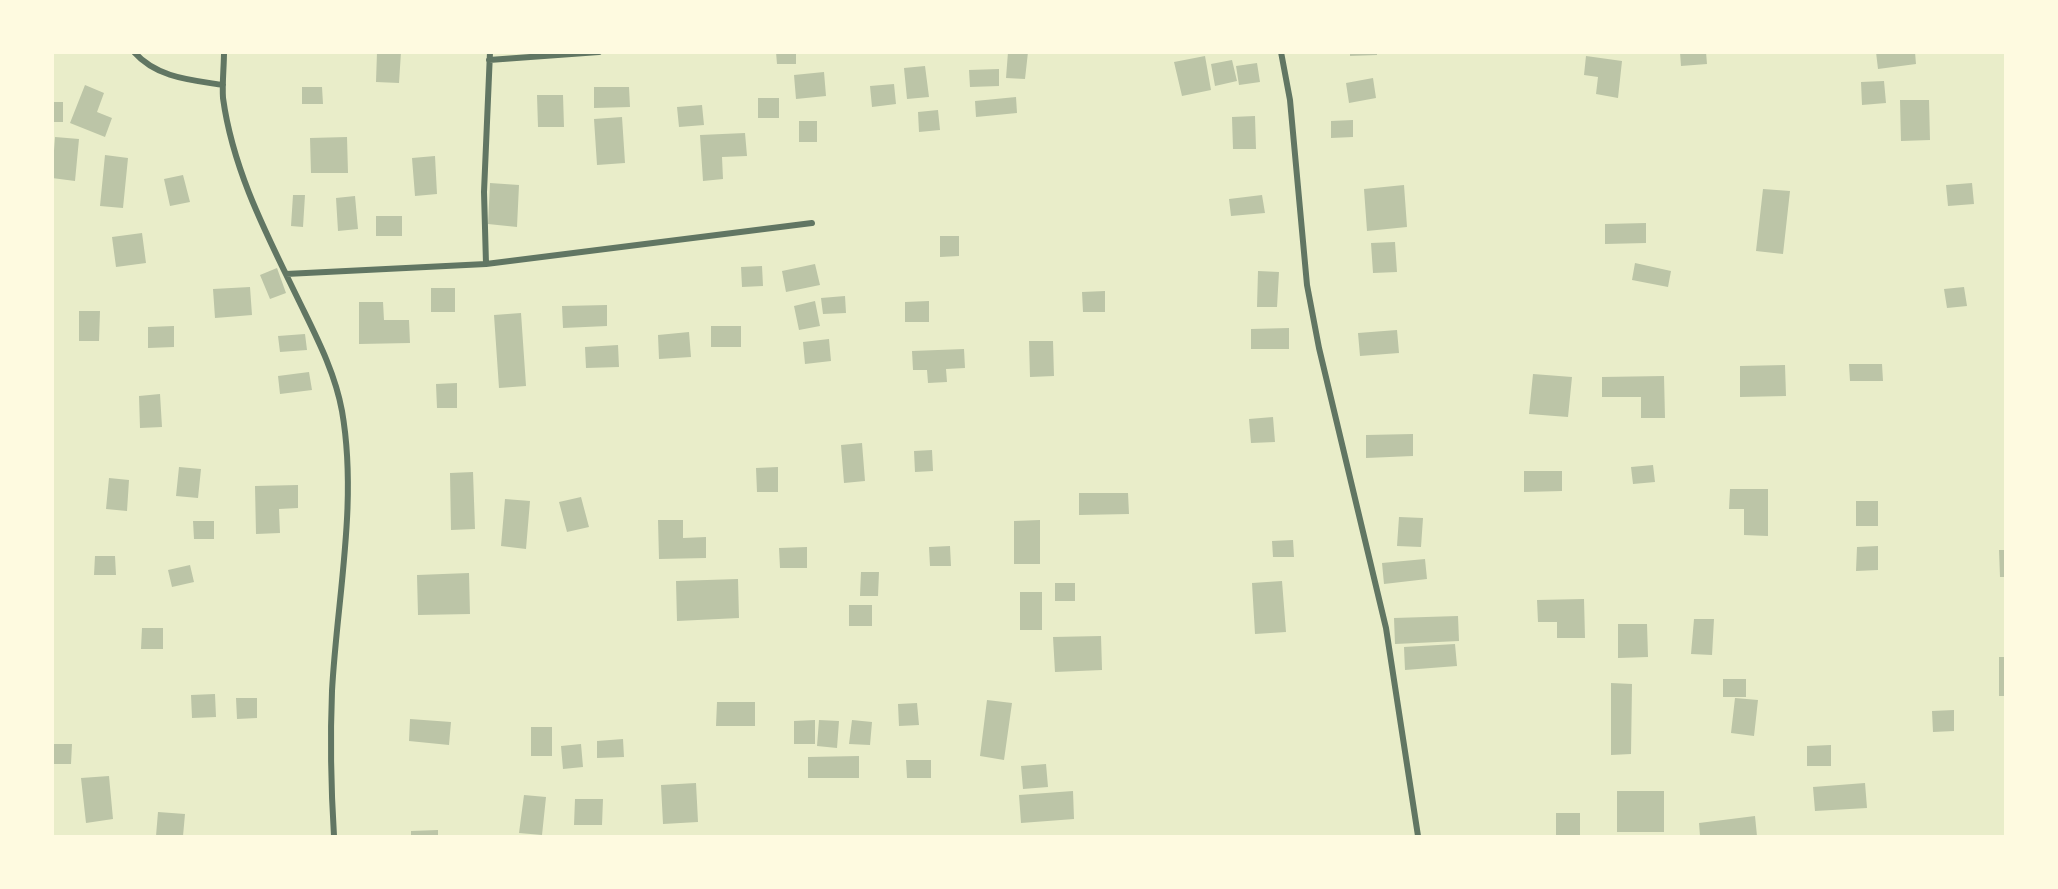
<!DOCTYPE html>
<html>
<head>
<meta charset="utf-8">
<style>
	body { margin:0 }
	#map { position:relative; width:2058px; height:889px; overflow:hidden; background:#e9edc9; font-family:Rubik,sans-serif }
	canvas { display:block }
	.frame { position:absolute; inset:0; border:54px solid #fefae0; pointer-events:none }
</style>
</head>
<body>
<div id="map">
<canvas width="2058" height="889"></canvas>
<div class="frame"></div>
</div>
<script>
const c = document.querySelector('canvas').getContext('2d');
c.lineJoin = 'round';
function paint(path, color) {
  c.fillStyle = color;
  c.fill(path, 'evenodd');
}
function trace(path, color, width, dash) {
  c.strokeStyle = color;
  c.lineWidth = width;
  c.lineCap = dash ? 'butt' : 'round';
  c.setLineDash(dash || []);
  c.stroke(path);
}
const building = new Path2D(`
	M 377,52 L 401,52 L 399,83 L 376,82 Z
	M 776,52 L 796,52 L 796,64 L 777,64 Z
	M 1008,52 L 1028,52 L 1025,79 L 1006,78 Z
	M 1350,52 L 1377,52 L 1377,55 L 1350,56 Z
	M 1680,52 L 1706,52 L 1707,64 L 1681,66 Z
	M 1876,52 L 1915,52 L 1916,64 L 1878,69 Z
	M 1205,56 L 1211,90 L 1182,96 L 1174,62 Z
	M 1586,56 L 1622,61 L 1618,98 L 1596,94 L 1598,77 L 1584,75 Z
	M 1232,60 L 1237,81 L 1215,86 L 1211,64 Z
	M 1257,63 L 1260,82 L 1239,85 L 1236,66 Z
	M 925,66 L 929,97 L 907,99 L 904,68 Z
	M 999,69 L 999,86 L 970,87 L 969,70 Z
	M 824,72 L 826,96 L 796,99 L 794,75 Z
	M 1373,78 L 1376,98 L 1349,103 L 1346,83 Z
	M 1884,81 L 1886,103 L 1862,105 L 1861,82 Z
	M 894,84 L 896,104 L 872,107 L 870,86 Z
	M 85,85 L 104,93 L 97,112 L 112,118 L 105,137 L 70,123 Z
	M 302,87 L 322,87 L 323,104 L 302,104 Z
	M 594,87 L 629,87 L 630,107 L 594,108 Z
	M 537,95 L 563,95 L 564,127 L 538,127 Z
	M 1016,97 L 1017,113 L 976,117 L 975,101 Z
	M 758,98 L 779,98 L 779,118 L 758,118 Z
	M 1900,100 L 1929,100 L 1930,140 L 1901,141 Z
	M 52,102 L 63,102 L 63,122 L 52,122 Z
	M 702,105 L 704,125 L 679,127 L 677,107 Z
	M 938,110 L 940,130 L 919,132 L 918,112 Z
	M 1255,116 L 1256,149 L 1233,149 L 1232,117 Z
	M 622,117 L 625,163 L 597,165 L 594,119 Z
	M 1353,120 L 1353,137 L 1331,138 L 1331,121 Z
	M 799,121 L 817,121 L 817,142 L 799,142 Z
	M 745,133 L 747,156 L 722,157 L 723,179 L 703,181 L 700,135 Z
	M 55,137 L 79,139 L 75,181 L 52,178 Z
	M 347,137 L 348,173 L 311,173 L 310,138 Z
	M 105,155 L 128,158 L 123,208 L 100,206 Z
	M 435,156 L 437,194 L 415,196 L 412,158 Z
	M 183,175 L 190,202 L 170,206 L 164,179 Z
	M 490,183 L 519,185 L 517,227 L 488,224 Z
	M 1972,183 L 1974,204 L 1948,206 L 1946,185 Z
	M 1404,185 L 1407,227 L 1367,231 L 1364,189 Z
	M 1763,189 L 1790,191 L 1783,254 L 1756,251 Z
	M 293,195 L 305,195 L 303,227 L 291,226 Z
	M 1262,195 L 1265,213 L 1231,216 L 1229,199 Z
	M 355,196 L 358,229 L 338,231 L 336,198 Z
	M 376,216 L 402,216 L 402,236 L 376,236 Z
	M 1646,223 L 1646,243 L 1605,244 L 1605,224 Z
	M 142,233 L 146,263 L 116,267 L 112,237 Z
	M 940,236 L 959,236 L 959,256 L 940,257 Z
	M 1395,242 L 1397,272 L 1373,273 L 1371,243 Z
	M 1635,263 L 1671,271 L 1668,287 L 1632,280 Z
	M 815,264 L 820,285 L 786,292 L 782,271 Z
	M 762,266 L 763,286 L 742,287 L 741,267 Z
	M 277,268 L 286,293 L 270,299 L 260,275 Z
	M 1258,271 L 1279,272 L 1277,307 L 1257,307 Z
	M 250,287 L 252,315 L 215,318 L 213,289 Z
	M 1964,287 L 1967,306 L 1947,308 L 1944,289 Z
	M 431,288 L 455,288 L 455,312 L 431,312 Z
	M 1105,291 L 1105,312 L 1083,312 L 1082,292 Z
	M 845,296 L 846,313 L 823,314 L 821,298 Z
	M 815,301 L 820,326 L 799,330 L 794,306 Z
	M 929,301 L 929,322 L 905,322 L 905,302 Z
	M 359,302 L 383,302 L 384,320 L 409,320 L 410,343 L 359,344 Z
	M 607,305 L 607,326 L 563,328 L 562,306 Z
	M 79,311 L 100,311 L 99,341 L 79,341 Z
	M 521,313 L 526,386 L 499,388 L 494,315 Z
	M 174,326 L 174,347 L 148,348 L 148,327 Z
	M 711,326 L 741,326 L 741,347 L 711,347 Z
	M 1289,328 L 1289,349 L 1251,349 L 1251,329 Z
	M 1397,330 L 1399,353 L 1360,356 L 1358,333 Z
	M 689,332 L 691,357 L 659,359 L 658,335 Z
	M 305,334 L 307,350 L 280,352 L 278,336 Z
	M 829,339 L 831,361 L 805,364 L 803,342 Z
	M 1029,341 L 1053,341 L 1054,376 L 1030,377 Z
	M 618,345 L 619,367 L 586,368 L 585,347 Z
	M 964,349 L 965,368 L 946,369 L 947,382 L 928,383 L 927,370 L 913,370 L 912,351 Z
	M 1849,364 L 1882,364 L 1883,381 L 1850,381 Z
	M 1785,365 L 1786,396 L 1740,397 L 1740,366 Z
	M 309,372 L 312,390 L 280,394 L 278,376 Z
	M 1533,374 L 1572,377 L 1568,417 L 1529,414 Z
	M 1664,376 L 1665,418 L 1641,418 L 1641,397 L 1602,397 L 1602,377 Z
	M 457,383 L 457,408 L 437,408 L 436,384 Z
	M 160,394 L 162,427 L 140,428 L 139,396 Z
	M 1273,417 L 1275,442 L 1251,443 L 1249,419 Z
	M 1413,434 L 1413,456 L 1366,458 L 1366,435 Z
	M 862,443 L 865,481 L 844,483 L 841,445 Z
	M 932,450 L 933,471 L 915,472 L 914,451 Z
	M 1653,465 L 1655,482 L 1633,484 L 1631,467 Z
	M 179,467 L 201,469 L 198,498 L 176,496 Z
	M 778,467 L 778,492 L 757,492 L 756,468 Z
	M 1524,471 L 1562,471 L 1562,491 L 1524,492 Z
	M 473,472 L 475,529 L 451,530 L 450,473 Z
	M 109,478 L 129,480 L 127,511 L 106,509 Z
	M 298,485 L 298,508 L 279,509 L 280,533 L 256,534 L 255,486 Z
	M 1730,489 L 1768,489 L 1768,536 L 1744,535 L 1744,509 L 1729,509 Z
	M 1079,493 L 1128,493 L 1129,514 L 1079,515 Z
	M 581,497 L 589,527 L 567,532 L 559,502 Z
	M 505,499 L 530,501 L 526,549 L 501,546 Z
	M 1856,501 L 1878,501 L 1878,526 L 1856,526 Z
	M 1399,517 L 1423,518 L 1421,547 L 1397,546 Z
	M 658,520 L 683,520 L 683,538 L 706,537 L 706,558 L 659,559 Z
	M 1040,520 L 1040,564 L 1014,564 L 1014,521 Z
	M 193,521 L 214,521 L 214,539 L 194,539 Z
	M 1293,540 L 1294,557 L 1273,557 L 1272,541 Z
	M 950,546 L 951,566 L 930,566 L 929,547 Z
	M 1878,546 L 1878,570 L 1856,571 L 1857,547 Z
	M 807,547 L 807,568 L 780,568 L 779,548 Z
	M 1999,550 L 2006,550 L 2006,577 L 2000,577 Z
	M 95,556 L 115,556 L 116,575 L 94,575 Z
	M 1425,559 L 1427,579 L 1384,584 L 1382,563 Z
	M 190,565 L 194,582 L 172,587 L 168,570 Z
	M 861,572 L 879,572 L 878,596 L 860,596 Z
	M 469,573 L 470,614 L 418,615 L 417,575 Z
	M 738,579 L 739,618 L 677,621 L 676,581 Z
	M 1282,581 L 1286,632 L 1255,634 L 1252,583 Z
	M 1055,583 L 1075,583 L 1075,601 L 1055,601 Z
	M 1020,592 L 1042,592 L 1042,630 L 1020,630 Z
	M 1584,599 L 1585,638 L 1557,638 L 1557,622 L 1538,622 L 1537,600 Z
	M 849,605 L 872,605 L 872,626 L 849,626 Z
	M 1458,616 L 1459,641 L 1395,644 L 1394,618 Z
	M 1694,619 L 1714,619 L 1712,655 L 1691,654 Z
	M 1618,624 L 1647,624 L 1648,657 L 1618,658 Z
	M 142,628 L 163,628 L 163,649 L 141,649 Z
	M 1101,636 L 1102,670 L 1055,672 L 1053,637 Z
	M 1455,644 L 1457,666 L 1405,670 L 1404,647 Z
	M 1999,657 L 2006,657 L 2006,696 L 1999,696 Z
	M 1723,679 L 1746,679 L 1746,697 L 1723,697 Z
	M 1611,683 L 1632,684 L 1631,754 L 1611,755 Z
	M 215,694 L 216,717 L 192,718 L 191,695 Z
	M 236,698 L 257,698 L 257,718 L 237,719 Z
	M 1735,698 L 1758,700 L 1754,736 L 1731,733 Z
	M 987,700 L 1012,703 L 1004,760 L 980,756 Z
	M 717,702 L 755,702 L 755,726 L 716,726 Z
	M 917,703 L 919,725 L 899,726 L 898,704 Z
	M 1954,710 L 1954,731 L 1933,732 L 1932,711 Z
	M 410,719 L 451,722 L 449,745 L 409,741 Z
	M 815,720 L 815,744 L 794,744 L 794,721 Z
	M 819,720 L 839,721 L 837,748 L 817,746 Z
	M 852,720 L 872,722 L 870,745 L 849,744 Z
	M 531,727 L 552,727 L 552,756 L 531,756 Z
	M 623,739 L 624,757 L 597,758 L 597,741 Z
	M 52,744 L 72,744 L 71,764 L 52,764 Z
	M 581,744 L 583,767 L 563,769 L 561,746 Z
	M 1831,745 L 1831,766 L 1807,766 L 1807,746 Z
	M 859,756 L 859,778 L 808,778 L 808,757 Z
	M 906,760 L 931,760 L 931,778 L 907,778 Z
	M 1046,764 L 1048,787 L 1023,789 L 1021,766 Z
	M 109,776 L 113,819 L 86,823 L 81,778 Z
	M 696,783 L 698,822 L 663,824 L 661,785 Z
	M 1865,783 L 1867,808 L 1815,811 L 1813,787 Z
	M 1073,791 L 1074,819 L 1021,823 L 1019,795 Z
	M 1617,791 L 1664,791 L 1664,832 L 1617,832 Z
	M 524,795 L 546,797 L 542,835 L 519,833 Z
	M 575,799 L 603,799 L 602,825 L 574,825 Z
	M 158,812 L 185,814 L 183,836 L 156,836 Z
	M 1556,813 L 1580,813 L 1580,836 L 1556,836 Z
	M 1755,816 L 1757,836 L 1700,836 L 1699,823 Z
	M 438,830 L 438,836 L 411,836 L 411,831 Z`);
const minor = new Path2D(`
	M 134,52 C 157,78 191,80 223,85
	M 224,52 C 224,67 222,83 223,98 C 233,171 267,235 299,301 C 316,336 335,372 342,411 C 358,503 337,598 332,691 C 330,740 331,788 334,836
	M 1281,52 L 1290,100 L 1307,285 L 1319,348 L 1386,628 L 1418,836
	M 489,60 L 599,52
	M 486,264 L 484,192 L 490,52
	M 286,274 L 486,264 L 812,223`);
paint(building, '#bcc5a7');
trace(minor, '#617663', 6);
</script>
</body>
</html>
